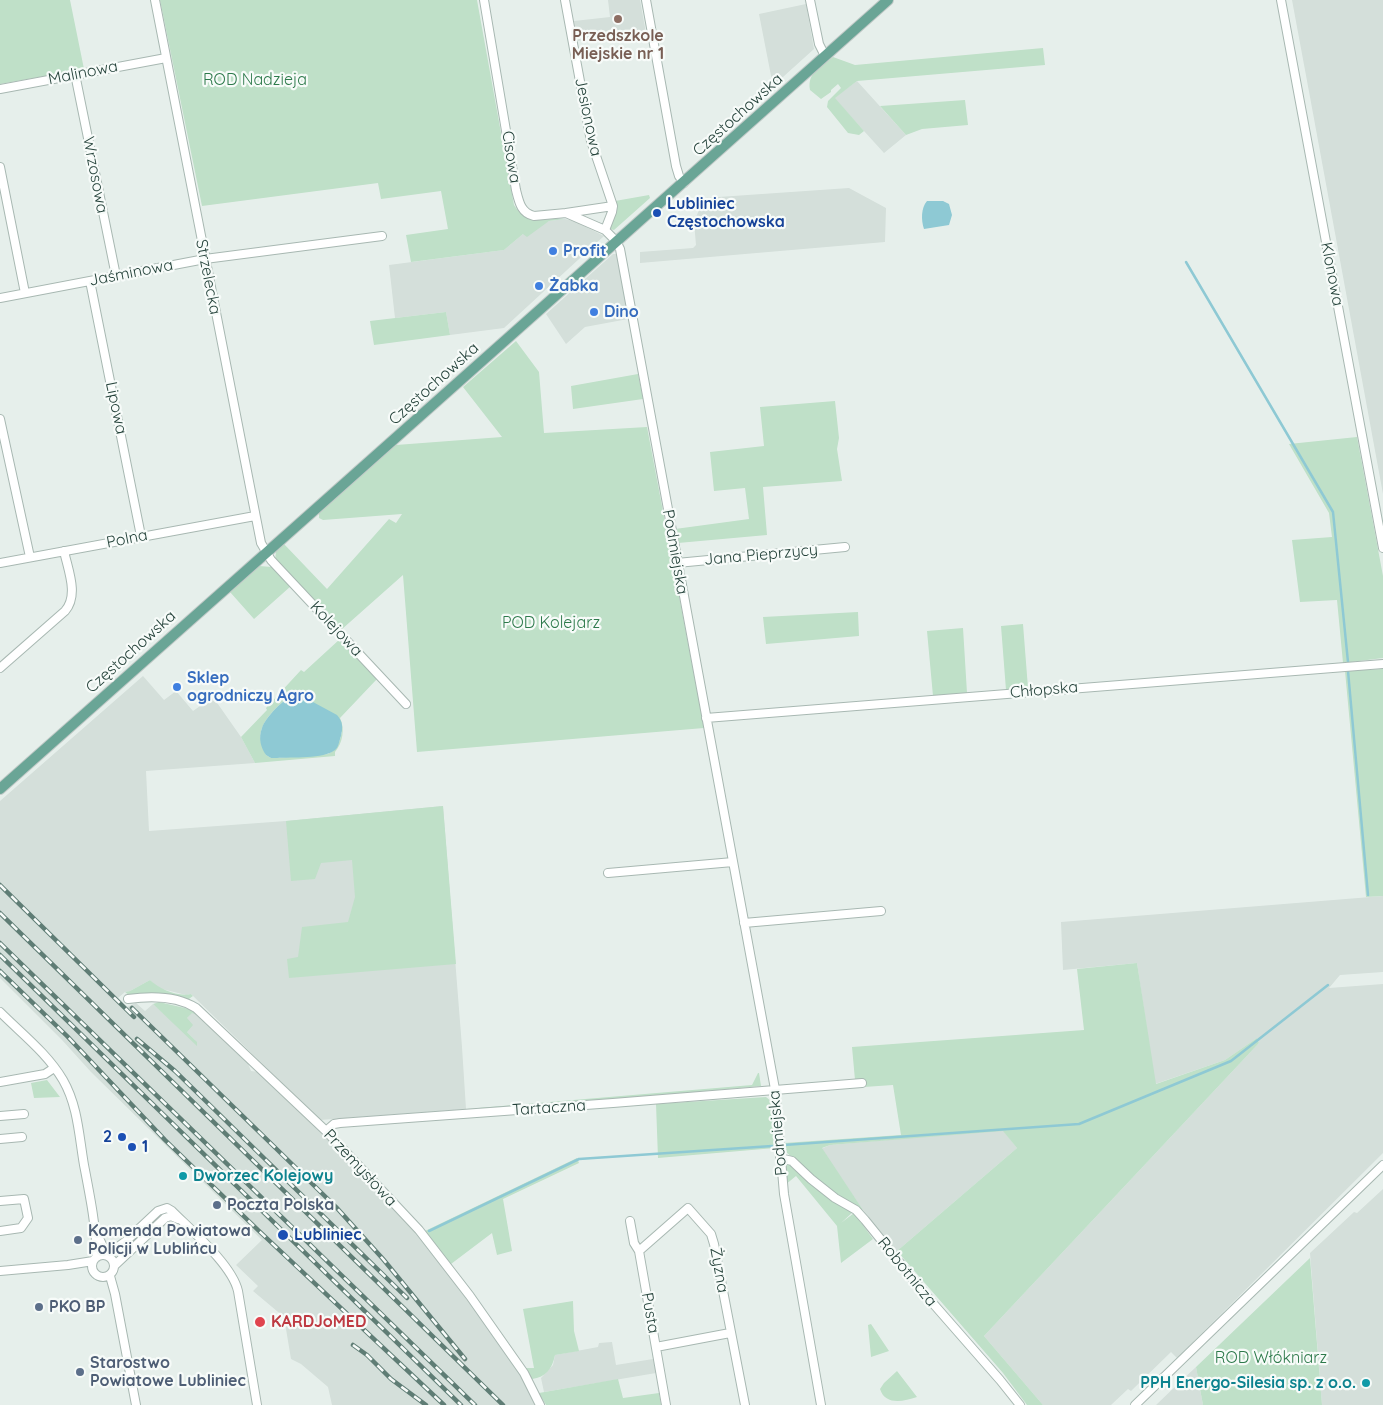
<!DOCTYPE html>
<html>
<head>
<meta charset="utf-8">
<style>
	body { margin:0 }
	canvas { display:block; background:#e6efeb }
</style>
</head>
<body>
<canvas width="1383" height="1405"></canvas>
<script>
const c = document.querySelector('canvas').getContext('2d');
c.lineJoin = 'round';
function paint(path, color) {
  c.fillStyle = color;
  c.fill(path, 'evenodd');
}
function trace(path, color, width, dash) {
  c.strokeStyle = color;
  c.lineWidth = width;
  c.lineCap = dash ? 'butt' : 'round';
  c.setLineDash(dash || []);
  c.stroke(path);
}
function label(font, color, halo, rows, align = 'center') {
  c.font = font + ' Quicksand,sans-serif';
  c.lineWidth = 4.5;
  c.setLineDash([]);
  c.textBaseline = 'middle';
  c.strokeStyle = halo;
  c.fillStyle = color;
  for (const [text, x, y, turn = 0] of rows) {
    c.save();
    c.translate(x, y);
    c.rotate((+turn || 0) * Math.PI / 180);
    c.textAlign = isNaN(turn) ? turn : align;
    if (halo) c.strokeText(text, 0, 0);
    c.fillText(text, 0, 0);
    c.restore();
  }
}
const built = new Path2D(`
	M 608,0 L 640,0 L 646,33 L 578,41 L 574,21 L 610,17 Z
	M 1292,0 L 1383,0 L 1383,494 L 1310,97 Z
	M 806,4 L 814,49 L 773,86 L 759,14 Z
	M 857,81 L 906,135 L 884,153 L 834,98 Z
	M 849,188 L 886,208 L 885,242 L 640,263 L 640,252 L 693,248 L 696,245 L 694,222 L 704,198 Z
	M 565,219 L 574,221 L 604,236 L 504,328 L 450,335 L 446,312 L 395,318 L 389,265 L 504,250 L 523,234 L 549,221 Z
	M 613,254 L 616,254 L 618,257 L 628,319 L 585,327 L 566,344 L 546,314 Z
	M 143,676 L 164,700 L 176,691 L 193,711 L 213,697 L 241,737 L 255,763 L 146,771 L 149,831 L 286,821 L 443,806 L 462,1047 L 466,1109 L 320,1120 L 191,994 L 186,995 L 158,988 L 150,980 L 130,991 L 125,992 L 118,998 L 127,1007 L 136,1003 L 145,1011 L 153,1004 L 197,1042 L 187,1032 L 187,1018 L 192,1012 L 200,1016 L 247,1061 L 251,1071 L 259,1072 L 335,1147 L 420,1236 L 520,1372 L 536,1405 L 332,1405 L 328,1387 L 301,1364 L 291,1359 L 284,1317 L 253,1291 L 258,1286 L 236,1265 L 262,1240 L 91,1072 L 62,1040 L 0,978 L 0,801 Z
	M 1383,896 L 1383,972 L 1340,975 L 1329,988 L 1383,984 L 1383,1153 L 1177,1358 L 1171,1352 L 1131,1391 L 1128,1389 L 1111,1405 L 1043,1405 L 984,1336 L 1259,1043 L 1257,1038 L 1225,1060 L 1155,1084 L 1137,963 L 1063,970 L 1061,922 Z
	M 1003,1130 L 1017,1148 L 897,1251 L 863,1210 L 821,1149 L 830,1145 Z
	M 1383,1189 L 1383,1405 L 1322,1405 L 1310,1253 L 1354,1212 L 1357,1213 Z
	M 612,1342 L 616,1365 L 653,1359 L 656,1373 L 544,1392 L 541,1378 L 553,1365 L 555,1355 L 598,1347 L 599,1343 Z
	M 1196,1367 L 1203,1405 L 1156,1405 L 1181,1381 Z`);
const green = new Path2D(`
	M 0,0 L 70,0 L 84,69 L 0,84 Z
	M 160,0 L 477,0 L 514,205 C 528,227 544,217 565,219 L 549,221 L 527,237 L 523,234 L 504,250 L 411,262 L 406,235 L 448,229 L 441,191 L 381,199 L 378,183 L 202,206 Z
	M 1043,48 L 1045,65 L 857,81 L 835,98 L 864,131 L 859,135 L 848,133 L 827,107 L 828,101 L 841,88 L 838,84 L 831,90 L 831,92 L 821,99 L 810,90 C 807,72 821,67 833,57 L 855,65 Z
	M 965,100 L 968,125 L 922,129 L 906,135 L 880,106 Z
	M 649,195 L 650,198 L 614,230 L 610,229 L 616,211 L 615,201 Z
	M 446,312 L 450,335 L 374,345 L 370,321 Z
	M 516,341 L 539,372 L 544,433 L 647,427 L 704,728 L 417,752 L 403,575 L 341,630 L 275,561 L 276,551 L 284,544 L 327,589 L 389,519 L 396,523 L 402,514 L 323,520 L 319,518 L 319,513 L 396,445 L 502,437 L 463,387 Z
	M 638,374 L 643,399 L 573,409 L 571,386 Z
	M 835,401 L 839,438 L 837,449 L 842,481 L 763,487 L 767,535 L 678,543 L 675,529 L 749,519 L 745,488 L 714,491 L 710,452 L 764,446 L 760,407 Z
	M 1357,437 L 1383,576 L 1383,658 L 1343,663 L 1337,600 L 1300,602 L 1292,540 L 1332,537 L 1329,513 L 1289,444 Z
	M 259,566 L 272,567 L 291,586 L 254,619 L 230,592 Z
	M 858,612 L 859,636 L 766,644 L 763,617 Z
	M 1023,624 L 1028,688 L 1006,690 L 1001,626 Z
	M 963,628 L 967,693 L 933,696 L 927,631 Z
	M 340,639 L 377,679 L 340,718 C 345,728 343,743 335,752 L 335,756 L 255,763 L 241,737 L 267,710 L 266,708 L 301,670 L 304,672 ZM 290,696 L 342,732 C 339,743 338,749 328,754 L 277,758 L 271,758 L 266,755 C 264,751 262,745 261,740 C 257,724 278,705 290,696 Z
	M 1383,669 L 1383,896 L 1366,897 L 1345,671 Z
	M 443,806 L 456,964 L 289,978 L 287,959 L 298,957 L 302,927 L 348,922 L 355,897 L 352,860 L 321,863 L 315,879 L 291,881 L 286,821 Z
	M 1137,963 L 1156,1084 L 1225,1060 L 1257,1038 L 1259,1043 L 984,1336 L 1043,1405 L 1027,1405 L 1003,1373 L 897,1251 L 1017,1148 L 1003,1131 L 830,1145 L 822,1148 L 863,1210 L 836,1196 L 817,1181 L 783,1149 L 784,1143 L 901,1135 L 893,1085 L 864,1087 L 855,1080 L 852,1047 L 1084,1030 L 1077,969 Z
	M 150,980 C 159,989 178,997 191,994 L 193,996 L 186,1001 L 130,996 L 125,992 L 130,991 Z
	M 159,1002 L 189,1009 L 200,1016 L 192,1013 L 187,1018 L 193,1025 L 187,1032 L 197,1042 L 197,1046 L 153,1004 Z
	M 758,1073 L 759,1073 L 761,1086 L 574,1103 L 466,1109 L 752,1085 Z
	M 47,1080 L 60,1097 L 34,1098 L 31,1083 Z
	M 766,1097 L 772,1102 L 775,1148 L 658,1158 L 656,1104 Z
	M 577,1158 L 579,1163 L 503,1199 L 512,1251 L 497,1255 L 492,1233 L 451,1264 L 425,1231 Z
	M 790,1163 C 811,1185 826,1199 854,1211 L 841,1223 L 854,1213 L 873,1239 L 841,1263 L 837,1226 L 796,1176 L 785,1185 L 784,1166 Z
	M 1310,1258 L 1322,1405 L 1203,1405 L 1196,1367 Z
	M 573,1301 L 574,1331 L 579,1351 L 555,1355 C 552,1369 546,1377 532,1379 L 526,1368 L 534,1368 L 523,1309 Z
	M 871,1324 L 889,1351 L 871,1357 L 868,1325 Z
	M 897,1371 L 917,1397 C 902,1402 885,1405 880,1389 L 884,1383 Z
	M 618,1379 L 623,1398 L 659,1393 L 661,1405 L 546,1405 L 539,1393 Z`);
const water = new Path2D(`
	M 927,201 L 943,201 L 949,204 L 952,215 L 949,225 L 924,229 C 921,220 921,208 927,201 Z
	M 295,694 L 300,695 L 337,715 C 343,722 343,727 341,736 C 339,741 339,747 335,750 C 324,759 291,757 277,758 L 271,758 L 266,755 C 261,748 258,738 262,728 C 265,718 284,698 295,694 Z`);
const stream = new Path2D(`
	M 1186,262 L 1333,512 L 1348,662
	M 1348,671 L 1368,895
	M 784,1145 L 1079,1124 L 1231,1061 L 1328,985
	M 429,1231 L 579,1159 L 772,1146`);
const minor = new Path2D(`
	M 155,0 L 261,543 L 271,560 L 406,704
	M 484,0 L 516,190 C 519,202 521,213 534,216 L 566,213 L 605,230 L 616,241 L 620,249 L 775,1089 L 784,1194 L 821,1405
	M 565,0 L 591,141 L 613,206 L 612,212 L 605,230
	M 646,0 L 676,166 L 679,176 L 684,183
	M 810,0 L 819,44 L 825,56
	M 1281,0 L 1383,548
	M 75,74 L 116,276
	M 0,89 L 166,58
	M 0,167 L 25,293
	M 566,213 L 613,206
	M 90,281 L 141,536
	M 0,298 L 205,259 L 382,236
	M 0,419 L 30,557
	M 0,563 L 255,516
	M 677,563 L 845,547
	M 0,668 L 65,611 C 79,595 68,570 64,551
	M 706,718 L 1383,664
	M 608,873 L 733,862
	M 744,923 L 881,911
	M 128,999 C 150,996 177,996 196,1008 L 326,1131 L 419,1230 L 470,1296 L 524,1373 L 540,1405
	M 0,1012 C 22,1034 47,1053 63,1080 C 78,1106 79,1136 84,1165 C 90,1196 96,1226 97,1257
	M 0,1082 L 45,1074 L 54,1068
	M 0,1116 L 24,1114
	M 326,1131 L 334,1124 L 340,1123 L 613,1103 L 862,1083
	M 0,1139 L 22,1137
	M 780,1158 L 792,1161 L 811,1179 L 835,1198 L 856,1210 L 865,1220 L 930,1300 L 1000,1380 L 1020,1405
	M 0,1201 L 24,1199 L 28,1218 L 21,1228 L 0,1231
	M 630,1221 L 634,1243 L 639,1251 L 666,1405
	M 96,1232 L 107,1255 L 126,1241 L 158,1211 L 167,1208 L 172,1211 C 192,1231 232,1265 238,1291 L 257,1405
	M 639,1251 L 688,1208 L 711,1234 L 714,1244 L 745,1405
	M92 1266a11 11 0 1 1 22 0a11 11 0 1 1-22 0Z
	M 115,1265 L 165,1218 L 171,1216 L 178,1219
	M 0,1271 L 68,1265 L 93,1261
	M 110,1276 L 115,1294 L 136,1405
	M 656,1347 L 730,1333
	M 1135,1405 L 1383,1165`);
const major = new Path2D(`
	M 0,789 C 296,526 593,264 888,0`);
const rail = new Path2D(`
	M 0,885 L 134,1017
	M 0,913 L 503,1405
	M 0,943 L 475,1405
	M 0,955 L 461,1405
	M 0,971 L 67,1036 L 165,1140 L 258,1230 L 444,1405
	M 132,1008 L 336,1207 L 383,1259 L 465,1359
	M 137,1039 L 175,1071 L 407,1298
	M 353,1345 L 367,1355 L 391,1379 L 426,1405`);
const markers = [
	[618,19,5,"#8d6e63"],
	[657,213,5,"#1a4fb4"],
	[553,251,5,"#3f7fe0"],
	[539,286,5,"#3f7fe0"],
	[594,312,5,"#3f7fe0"],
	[177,687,5,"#3f7fe0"],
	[122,1137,5,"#1a4fb4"],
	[132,1147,5,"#1a4fb4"],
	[183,1176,5,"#0f9aa8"],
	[217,1205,5,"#5c6f8a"],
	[283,1235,6,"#1a4fb4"],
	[78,1240,5,"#5c6f8a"],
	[39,1307,5,"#5c6f8a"],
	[260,1322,6,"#e0444e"],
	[80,1372,5,"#5c6f8a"],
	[1366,1383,5,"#0f9aa8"]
];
const educationNames = [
	["Przedszkole",618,36],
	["Miejskie nr 1",618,54]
];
const streetNames = [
	["Malinowa",83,73,-11],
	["Częstochowska",738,115,-42],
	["Jesionowa",588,117,78],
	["Cisowa",511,157,81],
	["Wrzosowa",95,175,79],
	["Jaśminowa",131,273,-11],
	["Klonowa",1332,274,79],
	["Strzelecka",208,277,79],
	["Częstochowska",434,384,-42],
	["Lipowa",116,408,78],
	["Polna",127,539,-11],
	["Podmiejska",675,552,80],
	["Jana Pieprzycy",761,555,-5],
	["Kolejowa",336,629,47],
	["Częstochowska",131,652,-42],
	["Chłopska",1044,690,-5],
	["Tartaczna",549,1108,-4],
	["Podmiejska",778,1133,-95],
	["Przemysłowa",360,1168,47],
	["Żyzna",719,1270,80],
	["Robotnicza",907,1272,51],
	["Pusta",650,1313,80]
];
const parkNames = [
	["ROD Nadzieja",255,80],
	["POD Kolejarz",551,623],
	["ROD Włókniarz",1271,1358]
];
const transitNames = [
	["Lubliniec",667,204],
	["Częstochowska",667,222],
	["2",112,1137,"right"],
	["1",142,1147],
	["Lubliniec",294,1235]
];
const shopNames = [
	["Profit",563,251],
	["Żabka",549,286],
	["Dino",604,312],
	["Sklep",187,678],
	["ogrodniczy Agro",187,696]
];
const cultureNames = [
	["Dworzec Kolejowy",193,1176],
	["PPH Energo-Silesia sp. z o.o.",1356,1383,"right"]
];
const serviceNames = [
	["Poczta Polska",227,1205],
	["Komenda Powiatowa",88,1231],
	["Policji w Lublińcu",88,1249],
	["PKO BP",49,1307],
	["Starostwo",90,1363],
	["Powiatowe Lubliniec",90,1381]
];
const healthNames = [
	["KARDJoMED",271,1322]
];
paint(built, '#d4dfda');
paint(green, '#bfe0c8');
paint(water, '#8ec9d4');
trace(stream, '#8ec9d4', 2.5);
trace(minor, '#a8b8b2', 10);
trace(major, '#c2cac8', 12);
trace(minor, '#fff', 8);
trace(major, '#6aa596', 10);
trace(rail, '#5f7d75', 4.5);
trace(rail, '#f7fbf9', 2.5, [8]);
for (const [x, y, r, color] of markers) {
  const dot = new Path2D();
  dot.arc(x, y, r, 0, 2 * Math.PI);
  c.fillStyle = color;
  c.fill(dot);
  trace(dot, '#f7fbf9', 2);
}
label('bold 16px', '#785e54', '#f7fbf9', educationNames);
label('16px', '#24423a', '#f7fbf9', streetNames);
label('16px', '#2d7a4b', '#f7fbf9', parkNames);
label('bold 16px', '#164399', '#f7fbf9', transitNames, 'left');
label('bold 16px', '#366cbe', '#f7fbf9', shopNames, 'left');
label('bold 16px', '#0d838f', '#f7fbf9', cultureNames, 'left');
label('bold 16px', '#4e5e75', '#f7fbf9', serviceNames, 'left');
label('bold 16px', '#be3a42', '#f7fbf9', healthNames, 'left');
</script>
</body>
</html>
